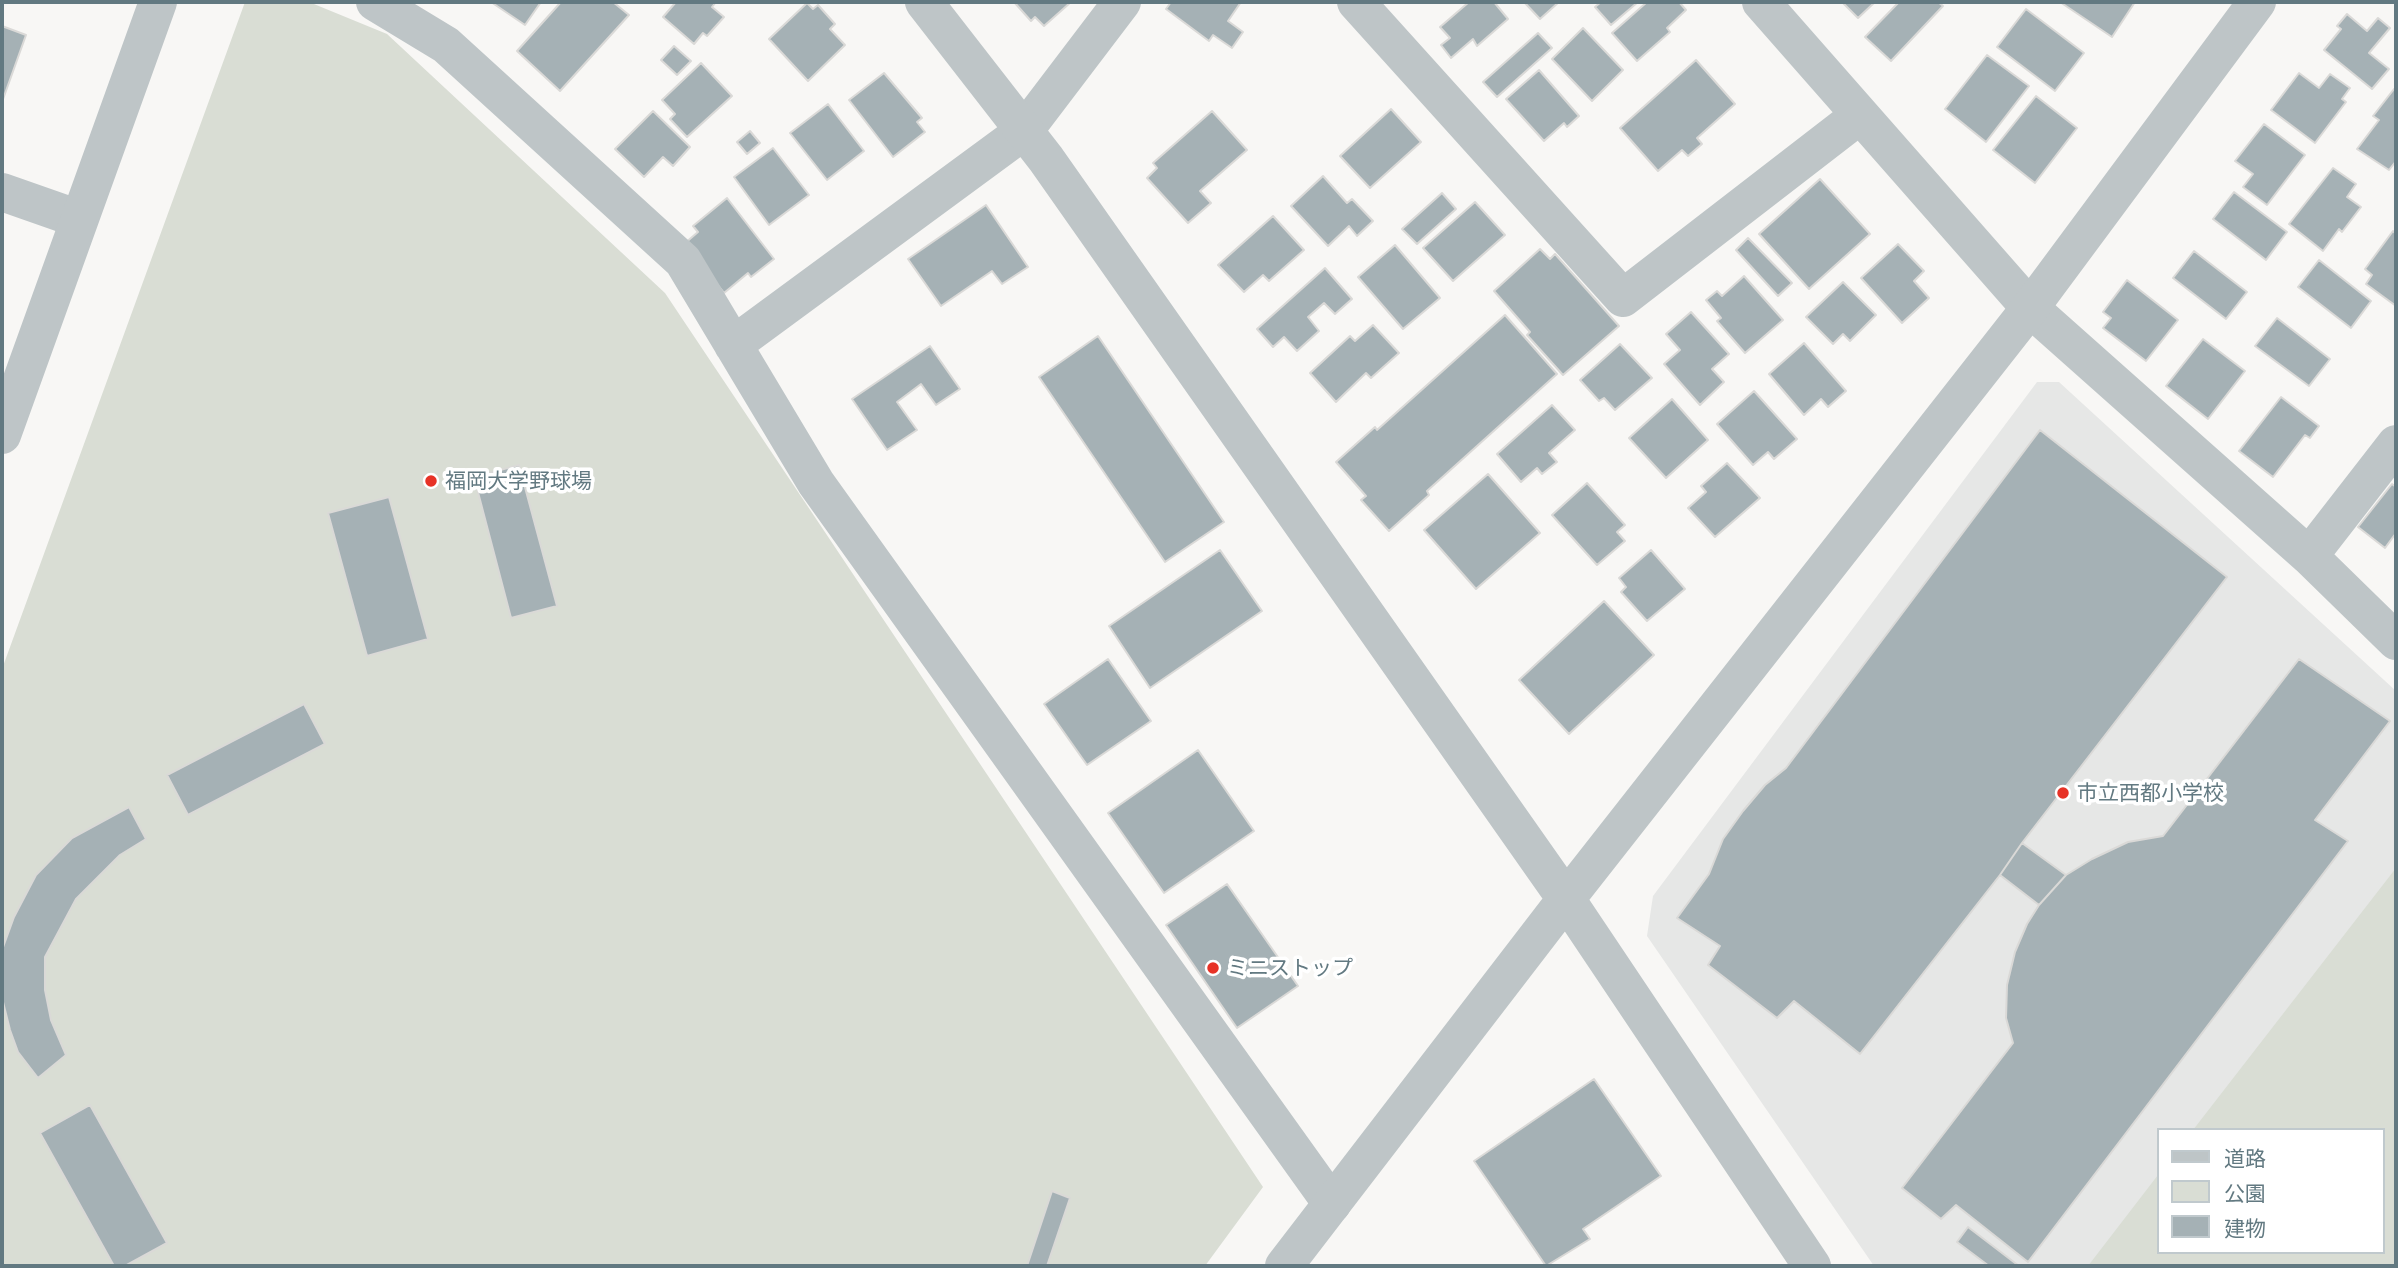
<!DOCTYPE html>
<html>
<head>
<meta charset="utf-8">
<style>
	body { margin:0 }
	#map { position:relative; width:2398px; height:1268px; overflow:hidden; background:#f8f7f5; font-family:Barlow,"Noto Sans JP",sans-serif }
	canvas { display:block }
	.frame { position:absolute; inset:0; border:4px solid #627981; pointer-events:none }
	.legend { position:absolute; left:2157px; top:1128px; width:228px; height:126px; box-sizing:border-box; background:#fff; border:2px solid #c0c9cd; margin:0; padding:9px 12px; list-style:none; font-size:21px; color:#627981 }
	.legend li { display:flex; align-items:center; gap:14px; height:35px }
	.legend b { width:35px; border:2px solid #c0c9cd }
</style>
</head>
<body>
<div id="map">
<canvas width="2398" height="1268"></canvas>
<div class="frame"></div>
<ul class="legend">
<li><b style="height:9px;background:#bec5c7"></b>道路</li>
<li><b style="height:19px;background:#d9ddd4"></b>公園</li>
<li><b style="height:19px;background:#a5b1b5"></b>建物</li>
</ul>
</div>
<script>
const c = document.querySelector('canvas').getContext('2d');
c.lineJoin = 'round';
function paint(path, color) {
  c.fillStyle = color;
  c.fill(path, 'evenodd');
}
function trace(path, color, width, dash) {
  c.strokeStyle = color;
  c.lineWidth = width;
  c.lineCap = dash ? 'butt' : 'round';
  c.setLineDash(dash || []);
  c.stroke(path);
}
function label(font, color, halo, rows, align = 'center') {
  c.font = font + ' Barlow,"Noto Sans JP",sans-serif';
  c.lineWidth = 7;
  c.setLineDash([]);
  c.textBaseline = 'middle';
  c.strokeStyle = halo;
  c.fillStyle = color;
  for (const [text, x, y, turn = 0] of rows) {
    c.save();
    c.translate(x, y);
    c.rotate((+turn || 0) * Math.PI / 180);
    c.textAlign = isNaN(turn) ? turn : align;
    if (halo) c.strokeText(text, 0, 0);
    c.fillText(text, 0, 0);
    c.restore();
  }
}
const built = new Path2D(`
	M 2037,382 L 2059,382 L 2396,691 L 2396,1266 L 1874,1266 L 1647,936 L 1653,896 ZM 2158,1130 L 2382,1130 L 2382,1252 L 2158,1252 Z`);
const green = new Path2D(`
	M 245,2 L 309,2 L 387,34 L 665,293 L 1263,1187 L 1205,1266 L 2,1266 L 2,669 Z
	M 2396,868 L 2396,1266 L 2088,1266 L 2158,1175 L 2158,1252 L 2382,1252 L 2382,1130 L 2193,1130 Z`);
const building = new Path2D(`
	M 491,2 L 541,2 L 525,25 Z
	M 561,2 L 613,2 L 629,15 L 560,91 L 517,51 Z
	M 676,2 L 716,2 L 712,7 L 724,17 L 707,36 L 703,33 L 694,44 L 663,17 Z
	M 1014,2 L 1071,2 L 1044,26 L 1035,17 L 1031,21 Z
	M 1171,2 L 1241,2 L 1228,21 L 1243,32 L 1232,48 L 1213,35 L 1209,41 L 1166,9 Z
	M 1469,2 L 1494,2 L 1508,19 L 1477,46 L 1473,39 L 1451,58 L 1441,45 L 1450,38 L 1440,27 Z
	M 1524,2 L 1559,2 L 1540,19 Z
	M 1601,2 L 1638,2 L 1611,25 L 1595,7 Z
	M 1647,2 L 1679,2 L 1686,10 L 1667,28 L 1670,32 L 1637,61 L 1612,33 Z
	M 1842,2 L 1875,2 L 1858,18 Z
	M 1899,2 L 1938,2 L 1943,6 L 1891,61 L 1865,37 Z
	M 2060,2 L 2135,2 L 2112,37 Z
	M 807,3 L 813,9 L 818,5 L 835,24 L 830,29 L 845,45 L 808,81 L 769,39 Z
	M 2026,9 L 2084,53 L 2055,91 L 1997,47 Z
	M 2347,14 L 2367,31 L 2378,18 L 2390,28 L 2369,53 L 2389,69 L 2372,89 L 2324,50 L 2341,29 L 2337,26 Z
	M 2,26 L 26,35 L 2,102 Z
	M 1583,28 L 1623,70 L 1592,101 L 1552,59 Z
	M 1538,33 L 1552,48 L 1497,97 L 1483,82 Z
	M 674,46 L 691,61 L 677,75 L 661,60 Z
	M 1987,55 L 2029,86 L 1986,142 L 1945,109 Z
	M 1696,60 L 1735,104 L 1697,138 L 1702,144 L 1688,156 L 1682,150 L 1658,171 L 1620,128 Z
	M 701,63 L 732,96 L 687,137 L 670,119 L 675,114 L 662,100 Z
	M 1539,70 L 1579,116 L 1567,127 L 1564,123 L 1544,141 L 1506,99 Z
	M 884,73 L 922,118 L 917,122 L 925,132 L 893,157 L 849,100 Z
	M 2299,73 L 2319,88 L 2330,74 L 2350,88 L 2342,99 L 2346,102 L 2315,143 L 2271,110 Z
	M 2394,89 L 2396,90 L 2396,161 L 2389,170 L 2357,149 L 2379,120 L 2373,116 Z
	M 2036,96 L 2077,128 L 2035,183 L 1993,150 Z
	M 828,104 L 864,151 L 827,180 L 790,133 Z
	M 1391,109 L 1421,142 L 1370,188 L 1340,156 Z
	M 653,111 L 690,147 L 673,166 L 663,157 L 644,177 L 615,149 Z
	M 1212,111 L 1247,150 L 1200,191 L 1211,203 L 1188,223 L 1147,178 L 1157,168 L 1153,163 Z
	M 2264,124 L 2305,155 L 2267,205 L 2243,187 L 2253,174 L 2235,161 Z
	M 750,131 L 760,143 L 747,154 L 737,142 Z
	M 773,148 L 809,195 L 769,225 L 734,177 Z
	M 2333,168 L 2356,184 L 2347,197 L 2361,207 L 2342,232 L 2339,229 L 2323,251 L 2289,224 Z
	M 1323,176 L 1347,203 L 1352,199 L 1373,221 L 1357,236 L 1349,226 L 1328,246 L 1291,206 Z
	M 1820,179 L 1870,234 L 1809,289 L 1759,234 Z
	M 2234,192 L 2287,232 L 2266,260 L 2213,219 Z
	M 1442,193 L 1456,209 L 1417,244 L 1402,229 Z
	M 727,198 L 774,259 L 751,277 L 748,273 L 724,293 L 684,244 L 698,232 L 693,226 Z
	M 1475,202 L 1505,235 L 1453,281 L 1423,248 Z
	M 986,205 L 1028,267 L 1002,284 L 992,271 L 941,306 L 908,259 Z
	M 1273,216 L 1304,250 L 1269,281 L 1263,275 L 1244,292 L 1218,265 Z
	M 2393,231 L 2396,234 L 2396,306 L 2366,284 L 2372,275 L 2365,269 Z
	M 1748,238 L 1792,283 L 1778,296 L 1736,250 Z
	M 1898,244 L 1924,271 L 1914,281 L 1929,298 L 1902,323 L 1861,278 Z
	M 1395,245 L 1440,298 L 1403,329 L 1358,277 Z
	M 1540,249 L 1550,259 L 1555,254 L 1619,326 L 1563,375 L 1527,335 L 1530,332 L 1494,291 Z
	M 2194,251 L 2247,292 L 2226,319 L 2173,278 Z
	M 2319,260 L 2371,301 L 2351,328 L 2298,287 Z
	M 1325,268 L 1352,299 L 1335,314 L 1324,303 L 1308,317 L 1319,331 L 1297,351 L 1284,337 L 1273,347 L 1257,329 Z
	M 1744,276 L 1783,320 L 1745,353 L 1717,321 L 1721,318 L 1706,300 L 1717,291 L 1722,296 Z
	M 2127,280 L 2178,320 L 2146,361 L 2103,328 L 2111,318 L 2103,312 Z
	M 1843,282 L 1876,315 L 1850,341 L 1843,334 L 1833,344 L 1806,317 Z
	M 1691,312 L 1729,354 L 1712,369 L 1724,382 L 1700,405 L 1664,364 L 1680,350 L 1666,334 Z
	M 1505,315 L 1557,374 L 1427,491 L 1429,495 L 1389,531 L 1361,500 L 1366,496 L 1336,462 L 1375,427 L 1377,430 Z
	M 2277,318 L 2330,359 L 2309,386 L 2255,346 Z
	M 1373,325 L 1399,353 L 1371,378 L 1366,373 L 1336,402 L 1310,373 L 1350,336 L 1355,341 Z
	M 1098,336 L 1224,522 L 1165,562 L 1039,377 Z
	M 2203,339 L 2245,371 L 2208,419 L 2166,386 Z
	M 1804,343 L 1846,391 L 1828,407 L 1821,399 L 1804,415 L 1769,374 Z
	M 1620,344 L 1652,378 L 1615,410 L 1604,398 L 1599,401 L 1580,380 Z
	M 930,346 L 960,389 L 936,405 L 921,384 L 897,402 L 917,430 L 887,450 L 852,399 Z
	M 1754,391 L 1797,439 L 1774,459 L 1768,452 L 1753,465 L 1717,424 Z
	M 2281,397 L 2319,426 L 2310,438 L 2305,435 L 2273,477 L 2239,451 Z
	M 1672,399 L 1708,440 L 1666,478 L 1629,438 Z
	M 1552,405 L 1575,430 L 1549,453 L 1557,462 L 1542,474 L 1537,468 L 1521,482 L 1497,454 Z
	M 2040,430 L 2227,577 L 2022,843 L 2000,875 L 1860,1054 L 1794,1001 L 1777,1018 L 1708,965 L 1720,946 L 1677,918 L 1709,874 L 1723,839 L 1743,811 L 1765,785 L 1786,768 Z
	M 1727,463 L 1760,498 L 1715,537 L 1688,508 L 1706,492 L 1701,486 Z
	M 519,465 L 557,606 L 511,618 L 474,477 Z
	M 1488,474 L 1540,533 L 1476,589 L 1424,530 Z
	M 1587,483 L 1625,525 L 1617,532 L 1625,541 L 1597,565 L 1552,515 Z
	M 2392,484 L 2396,487 L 2396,533 L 2385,548 L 2358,527 Z
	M 389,497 L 428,639 L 367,656 L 328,513 Z
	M 1220,550 L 1262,611 L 1150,688 L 1109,626 Z
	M 1651,550 L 1685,589 L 1647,621 L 1621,592 L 1626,587 L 1619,578 Z
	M 1604,601 L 1654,655 L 1569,734 L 1519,680 Z
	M 1108,659 L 1151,721 L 1087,765 L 1044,704 Z
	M 2299,659 L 2390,721 L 2315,820 L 2348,841 L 2028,1262 L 1956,1205 L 1941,1219 L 1902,1188 L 2013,1043 L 2006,1018 L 2007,985 L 2015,952 L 2027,924 L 2039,905 L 2066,875 L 2092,859 L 2128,842 L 2163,836 Z
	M 304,704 L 325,744 L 188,815 L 167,775 Z
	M 1198,750 L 1254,831 L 1164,893 L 1108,813 Z
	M 129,807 L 146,839 L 120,855 L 76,899 L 45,957 L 45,990 L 51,1020 L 66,1055 L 38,1078 L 18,1052 L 10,1030 L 2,998 L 2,950 L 14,917 L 36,875 L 72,838 Z
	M 2022,843 L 2066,875 L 2039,905 L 2000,875 Z
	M 1227,884 L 1298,986 L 1237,1028 L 1166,925 Z
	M 1594,1079 L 1661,1176 L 1583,1229 L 1590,1239 L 1546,1266 L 1474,1161 Z
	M 90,1105 L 167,1243 L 125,1266 L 114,1266 L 40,1133 Z
	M 1052,1191 L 1070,1198 L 1047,1266 L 1027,1266 Z
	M 1968,1227 L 2019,1266 L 1989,1266 L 1957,1242 Z`);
const minor = new Path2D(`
	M 375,2 L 446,45 L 683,261 L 816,483 L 1332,1204
	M 1356,2 L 1623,298 L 1860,115
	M 1761,2 L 2030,308 L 2309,556 L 2396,641
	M 2,192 L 79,219
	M 733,345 L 1024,131 L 1122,2
	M 2309,556 L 2396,444`);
const tertiary = new Path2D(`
	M 924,2 L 1046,159 L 1566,899 L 1812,1266
	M 2,435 L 158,2
	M 1284,1266 L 1566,899 L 2030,308 L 2257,2`);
const markers = [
	[431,481,7,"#e73226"],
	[2063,793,7,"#e73226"],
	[1213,968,7,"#e73226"]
];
const poiNames = [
	["福岡大学野球場",445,481],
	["市立西都小学校",2077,793],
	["ミニストップ",1227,968]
];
paint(built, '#e6e7e6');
paint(green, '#d9ddd4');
paint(building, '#a5b1b5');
trace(building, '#dad9d7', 2);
trace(minor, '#bec5c7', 38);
trace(tertiary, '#bec5c7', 38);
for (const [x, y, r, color] of markers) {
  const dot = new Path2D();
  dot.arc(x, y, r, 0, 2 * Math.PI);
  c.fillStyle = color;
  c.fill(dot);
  trace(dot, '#fff', 2.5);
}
label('21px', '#627981', '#fff', poiNames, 'left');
</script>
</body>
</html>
